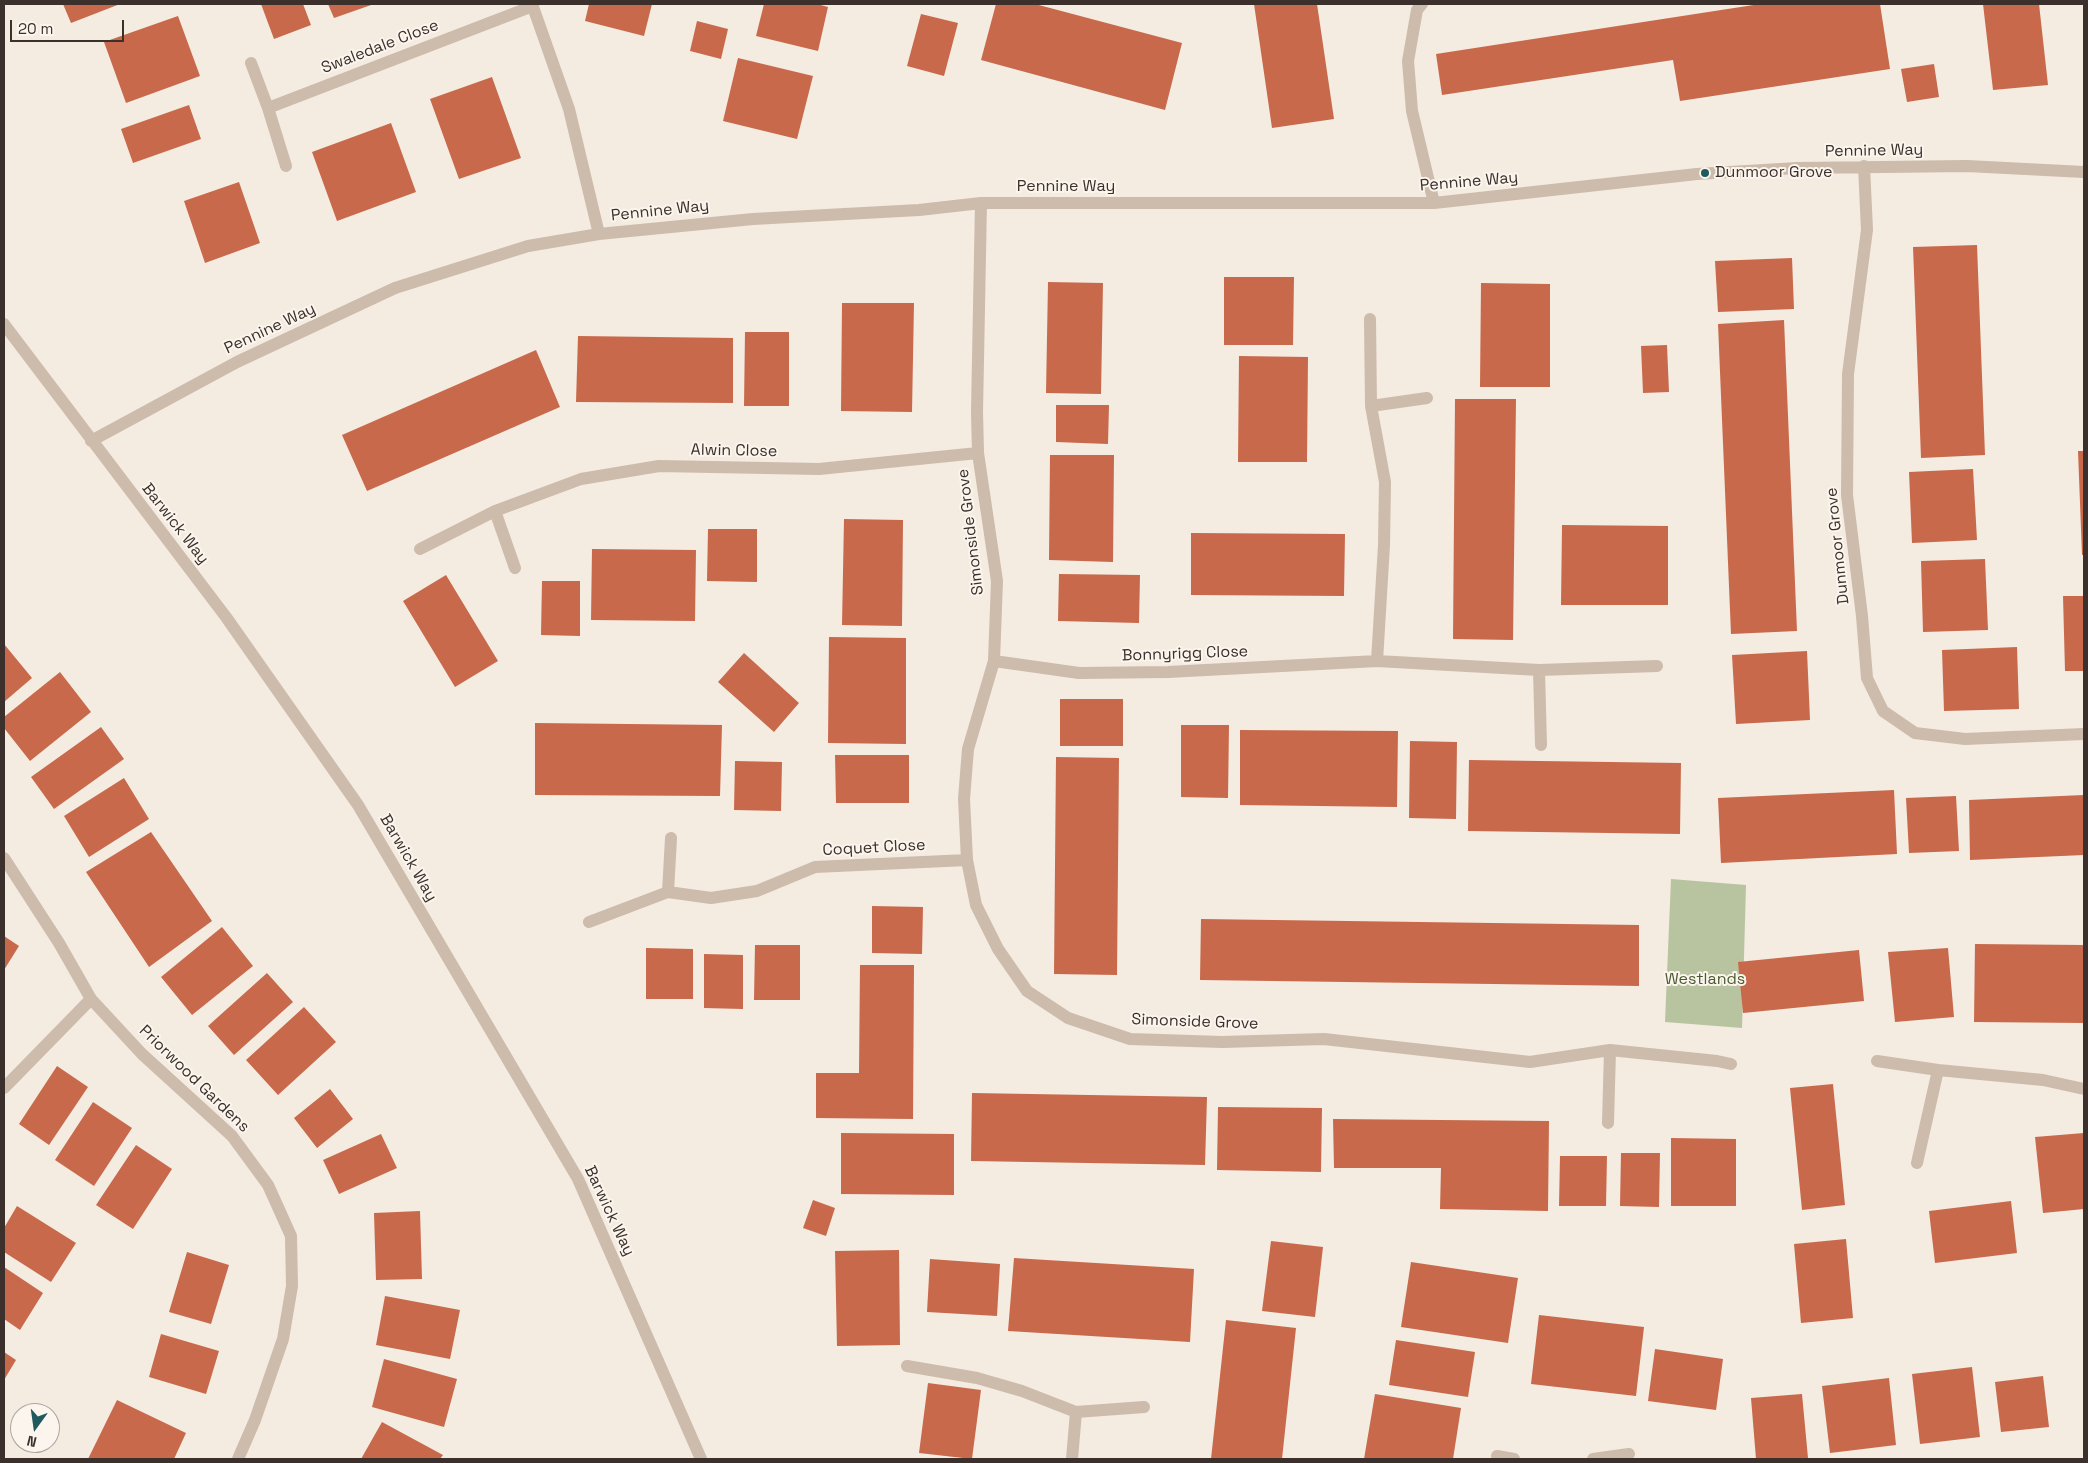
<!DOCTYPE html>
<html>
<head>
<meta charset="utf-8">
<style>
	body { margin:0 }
	#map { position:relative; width:2088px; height:1463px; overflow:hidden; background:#f4ebe1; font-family:"Space Grotesk",sans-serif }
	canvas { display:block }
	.frame { position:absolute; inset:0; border:5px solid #3b302b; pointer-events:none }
	.north { position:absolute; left:10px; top:1403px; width:50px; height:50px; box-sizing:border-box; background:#fbf5ee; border:1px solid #aea6a0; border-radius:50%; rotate:194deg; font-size:14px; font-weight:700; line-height:20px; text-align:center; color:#3b302b }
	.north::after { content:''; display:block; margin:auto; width:18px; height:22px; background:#1f5a5e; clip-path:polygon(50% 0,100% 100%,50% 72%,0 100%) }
	.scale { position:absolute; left:10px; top:20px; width:114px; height:22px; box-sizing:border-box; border:2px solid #3b302b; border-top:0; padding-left:6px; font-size:15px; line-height:18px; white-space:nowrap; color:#3b302b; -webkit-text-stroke:4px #fbf5ee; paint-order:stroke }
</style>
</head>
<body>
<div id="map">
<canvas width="2088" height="1463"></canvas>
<div class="frame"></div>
<div class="north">N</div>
<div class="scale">20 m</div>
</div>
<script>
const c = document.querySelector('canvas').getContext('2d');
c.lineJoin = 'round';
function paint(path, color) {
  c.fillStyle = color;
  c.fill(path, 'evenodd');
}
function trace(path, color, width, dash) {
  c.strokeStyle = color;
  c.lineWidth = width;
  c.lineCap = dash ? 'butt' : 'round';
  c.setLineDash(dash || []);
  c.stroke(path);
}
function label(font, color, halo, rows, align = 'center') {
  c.font = font + ' "Space Grotesk",sans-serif';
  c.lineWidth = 4;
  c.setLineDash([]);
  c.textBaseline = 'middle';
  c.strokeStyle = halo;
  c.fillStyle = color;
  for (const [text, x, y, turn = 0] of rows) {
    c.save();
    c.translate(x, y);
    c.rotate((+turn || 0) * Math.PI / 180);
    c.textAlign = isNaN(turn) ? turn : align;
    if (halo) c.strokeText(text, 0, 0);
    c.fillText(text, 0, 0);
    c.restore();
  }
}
const green = new Path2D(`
	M 1671,879 L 1746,885 L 1742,1028 L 1665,1022 Z`);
const building = new Path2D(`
	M 63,4 L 120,4 L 71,23 Z
	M 261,4 L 303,4 L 311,25 L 274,39 Z
	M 328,4 L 374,4 L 334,18 Z
	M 589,4 L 652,4 L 644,36 L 585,21 Z
	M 764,4 L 817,4 L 828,7 L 818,51 L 756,36 Z
	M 996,4 L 1035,4 L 1182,43 L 1165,110 L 981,60 Z
	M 1254,4 L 1317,4 L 1334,119 L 1272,128 Z
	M 1760,4 L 1880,4 L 1890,69 L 1680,101 L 1673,60 L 1442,95 L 1436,54 Z
	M 1983,4 L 2039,4 L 2048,85 L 1993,90 Z
	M 921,14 L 958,23 L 944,76 L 907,66 Z
	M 178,16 L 200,76 L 126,103 L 104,42 Z
	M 697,21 L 728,29 L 721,59 L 690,51 Z
	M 738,58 L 813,76 L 797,139 L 723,121 Z
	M 1934,64 L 1939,97 L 1907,102 L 1901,69 Z
	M 492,77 L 521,158 L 459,179 L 430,99 Z
	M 189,105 L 201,139 L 133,163 L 121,129 Z
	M 391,123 L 416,192 L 337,221 L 312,152 Z
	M 239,182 L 260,243 L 205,263 L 184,201 Z
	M 1977,245 L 1985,455 L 1921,458 L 1913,247 Z
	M 1792,258 L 1794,309 L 1718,312 L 1715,261 Z
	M 1224,277 L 1294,277 L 1293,345 L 1224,345 Z
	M 1048,282 L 1103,283 L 1101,394 L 1046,393 Z
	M 1481,283 L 1550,284 L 1550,387 L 1480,387 Z
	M 842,303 L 914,303 L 912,412 L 841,411 Z
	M 1784,320 L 1797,631 L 1731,634 L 1718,324 Z
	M 745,332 L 789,332 L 789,406 L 744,406 Z
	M 578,336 L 733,338 L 733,403 L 576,402 Z
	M 1667,345 L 1669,392 L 1643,393 L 1641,346 Z
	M 536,350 L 560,407 L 367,491 L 342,435 Z
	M 1239,356 L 1308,357 L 1307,462 L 1238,462 Z
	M 1455,399 L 1516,399 L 1513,640 L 1453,639 Z
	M 1056,405 L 1109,405 L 1108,444 L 1056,442 Z
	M 2078,451 L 2084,451 L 2084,555 L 2082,555 Z
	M 1050,455 L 1114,455 L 1113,562 L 1049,560 Z
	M 1973,469 L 1977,540 L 1912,543 L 1909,472 Z
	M 844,519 L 903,520 L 902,626 L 842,625 Z
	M 1562,525 L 1668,526 L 1668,605 L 1561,605 Z
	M 708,529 L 757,529 L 757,582 L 707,581 Z
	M 1191,533 L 1345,534 L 1344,596 L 1191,595 Z
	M 592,549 L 696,550 L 695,621 L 591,620 Z
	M 1985,559 L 1988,630 L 1923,632 L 1921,561 Z
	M 1059,574 L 1140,575 L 1139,623 L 1058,621 Z
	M 446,575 L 498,661 L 455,687 L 403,601 Z
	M 542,581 L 580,581 L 580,636 L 541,635 Z
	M 2063,596 L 2084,596 L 2084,671 L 2065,671 Z
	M 829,637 L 906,638 L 906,744 L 828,743 Z
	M 4,644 L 32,678 L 4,702 Z
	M 2017,647 L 2019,709 L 1944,711 L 1942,650 Z
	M 1807,651 L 1810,720 L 1736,724 L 1732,655 Z
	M 744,653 L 799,703 L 774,732 L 718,682 Z
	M 60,672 L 91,712 L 30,761 L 4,728 L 4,717 Z
	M 1060,699 L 1123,699 L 1123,746 L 1060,746 Z
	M 535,723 L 722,725 L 720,796 L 535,795 Z
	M 1181,725 L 1229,725 L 1228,798 L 1181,797 Z
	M 101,727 L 124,759 L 54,809 L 31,777 Z
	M 1240,730 L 1398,731 L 1397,807 L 1240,805 Z
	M 1410,741 L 1457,742 L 1456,819 L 1409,818 Z
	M 835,755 L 909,755 L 909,803 L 836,803 Z
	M 1056,757 L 1119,758 L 1117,975 L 1054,974 Z
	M 1469,760 L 1681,763 L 1680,834 L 1468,831 Z
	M 735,761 L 782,762 L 781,811 L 734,810 Z
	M 124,778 L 149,819 L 89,857 L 64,816 Z
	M 1894,790 L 1897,854 L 1721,863 L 1718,798 Z
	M 2084,795 L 2084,855 L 1970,860 L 1969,800 Z
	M 1956,796 L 1959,851 L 1909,853 L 1906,798 Z
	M 151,832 L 212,921 L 149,967 L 86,872 Z
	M 872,906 L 923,907 L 922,954 L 872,953 Z
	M 1201,919 L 1639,925 L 1639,986 L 1200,980 Z
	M 222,927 L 253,966 L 192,1015 L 161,977 Z
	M 4,936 L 19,946 L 4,970 Z
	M 1975,944 L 2084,945 L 2084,1023 L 1974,1022 Z
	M 755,945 L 800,945 L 800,1000 L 754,1000 Z
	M 646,948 L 693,949 L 693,999 L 646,999 Z
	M 1948,948 L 1954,1017 L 1895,1022 L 1888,952 Z
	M 1859,950 L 1864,1001 L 1743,1013 L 1738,962 Z
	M 704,954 L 743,955 L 743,1009 L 704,1008 Z
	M 860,965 L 914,965 L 913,1119 L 816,1118 L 816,1073 L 859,1073 Z
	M 267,973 L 293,1002 L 234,1055 L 208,1026 Z
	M 304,1007 L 336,1042 L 278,1095 L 246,1060 Z
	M 57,1066 L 88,1087 L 49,1145 L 19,1124 Z
	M 1833,1084 L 1845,1205 L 1802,1210 L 1790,1088 Z
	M 330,1089 L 353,1119 L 317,1148 L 294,1118 Z
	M 972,1093 L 1207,1097 L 1205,1165 L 971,1161 Z
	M 93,1102 L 132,1128 L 94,1186 L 55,1160 Z
	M 1218,1107 L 1322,1108 L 1321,1172 L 1217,1170 Z
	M 1333,1119 L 1549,1121 L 1548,1211 L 1440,1209 L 1441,1168 L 1334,1168 Z
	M 841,1133 L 954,1134 L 954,1195 L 841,1194 Z
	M 2084,1133 L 2084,1209 L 2043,1213 L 2035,1137 Z
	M 381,1134 L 397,1168 L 339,1194 L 323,1160 Z
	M 1671,1138 L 1736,1139 L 1736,1206 L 1671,1206 Z
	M 136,1145 L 172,1169 L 133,1229 L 96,1205 Z
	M 1621,1153 L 1660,1153 L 1659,1207 L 1620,1206 Z
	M 1560,1156 L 1607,1156 L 1606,1206 L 1559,1206 Z
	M 813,1200 L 835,1208 L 826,1236 L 803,1228 Z
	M 2011,1201 L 2017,1253 L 1935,1263 L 1929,1211 Z
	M 17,1206 L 76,1243 L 51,1282 L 4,1252 L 4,1228 Z
	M 420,1211 L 422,1279 L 376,1280 L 374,1213 Z
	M 1846,1239 L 1853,1318 L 1801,1323 L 1794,1244 Z
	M 1271,1241 L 1323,1247 L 1315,1317 L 1262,1311 Z
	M 899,1250 L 900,1345 L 837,1346 L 835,1251 Z
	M 187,1252 L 229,1265 L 211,1324 L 169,1312 Z
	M 1014,1258 L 1194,1269 L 1190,1342 L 1008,1331 Z
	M 930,1259 L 1000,1264 L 997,1316 L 927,1312 Z
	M 1411,1262 L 1518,1278 L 1508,1343 L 1401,1327 Z
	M 4,1267 L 43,1293 L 20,1330 L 4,1319 Z
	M 385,1296 L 460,1310 L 450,1359 L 376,1345 Z
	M 1539,1315 L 1644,1327 L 1636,1396 L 1531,1384 Z
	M 1226,1320 L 1296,1328 L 1282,1459 L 1211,1459 Z
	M 161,1334 L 219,1351 L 206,1394 L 149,1377 Z
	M 1396,1340 L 1475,1352 L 1468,1397 L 1389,1385 Z
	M 1655,1349 L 1723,1359 L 1716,1410 L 1648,1401 Z
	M 4,1352 L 16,1360 L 4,1380 Z
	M 384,1359 L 457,1379 L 444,1427 L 372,1407 Z
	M 1972,1367 L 1980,1437 L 1920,1444 L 1912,1374 Z
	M 2043,1376 L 2049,1427 L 2001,1432 L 1995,1382 Z
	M 1889,1378 L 1896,1445 L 1830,1453 L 1822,1386 Z
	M 928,1383 L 981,1390 L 972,1459 L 919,1453 Z
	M 1375,1394 L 1461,1408 L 1453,1459 L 1364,1459 Z
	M 1802,1394 L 1808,1458 L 1756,1459 L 1751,1398 Z
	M 117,1400 L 186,1433 L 174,1459 L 88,1459 Z
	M 382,1422 L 443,1455 L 440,1459 L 361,1459 Z`);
const minor = new Path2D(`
	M 532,4 L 569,109 L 599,234
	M 1422,4 L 1417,10 L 1408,61 L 1412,111 L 1434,203
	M 251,63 L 268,108
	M 286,166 L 268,108 L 533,6
	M 1864,166 L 1867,230 L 1848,374 L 1847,495 L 1862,616 L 1867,678 L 1883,711 L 1915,733 L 1965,739 L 2084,734
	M 981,203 L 977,412 L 978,453 L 997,581 L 994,661 L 968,749 L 964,799 L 967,860 L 976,905 L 998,949 L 1027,991 L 1068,1018 L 1130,1039 L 1222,1042 L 1324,1039 L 1530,1062 L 1610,1050 L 1717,1061 L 1731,1064
	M 1370,319 L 1371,406 L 1385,482 L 1384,545 L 1377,661
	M 4,324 L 226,617 L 358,805 L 578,1179 L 701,1459
	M 1371,406 L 1427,398
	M 91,441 L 237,362 L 395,288 L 528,246 L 599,234 L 753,219 L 919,210 L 981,203 L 1434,203 L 1697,174 L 1797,168 L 1967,166 L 2084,172
	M 495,511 L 515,568
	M 420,549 L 495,511 L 581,479 L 659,466 L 819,469 L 978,453
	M 994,661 L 1079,673 L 1168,672 L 1377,661 L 1539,670 L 1657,666
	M 1539,670 L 1541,745
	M 4,858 L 59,943 L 91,999 L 142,1054 L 232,1136 L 268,1185 L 291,1236 L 292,1286 L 283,1339 L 255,1420 L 238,1459
	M 668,892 L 671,838
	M 589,922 L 668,892 L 711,898 L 757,891 L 815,867 L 967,860
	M 1877,1061 L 1938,1070 L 2043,1080 L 2084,1089
	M 4,1088 L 91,999
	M 1608,1123 L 1610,1050
	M 1917,1163 L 1938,1070
	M 907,1366 L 977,1378 L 1022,1391 L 1076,1412 L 1072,1459
	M 1076,1412 L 1144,1407
	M 1497,1456 L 1514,1459
	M 1593,1459 L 1629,1454`);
const markers = [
	[1705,173,5,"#1f5a5e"]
];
const streetNames = [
	["Swaledale Close",380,47,-21],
	["Pennine Way",1874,151,-1],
	["Pennine Way",1469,182,-5],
	["Pennine Way",1066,187],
	["Pennine Way",660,211,-6],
	["Pennine Way",270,329,-25],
	["Alwin Close",734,451,1],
	["Barwick Way",175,524,52],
	["Simonside Grove",971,532,-97],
	["Dunmoor Grove",1838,546,-96],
	["Bonnyrigg Close",1185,654,-2],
	["Coquet Close",874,848,-3],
	["Barwick Way",408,858,60],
	["Simonside Grove",1195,1022,2],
	["Priorwood Gardens",194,1079,44],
	["Barwick Way",609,1211,65]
];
const poiNames = [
	["Dunmoor Grove",1715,173]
];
const parkNames = [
	["Westlands",1705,980]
];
paint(green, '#b8c4a0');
paint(building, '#c8694b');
trace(minor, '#cdbbac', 12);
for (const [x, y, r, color] of markers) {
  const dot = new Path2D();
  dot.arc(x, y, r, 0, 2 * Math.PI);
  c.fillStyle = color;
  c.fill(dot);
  trace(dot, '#fbf5ee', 2);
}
label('16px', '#3b302b', '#fbf5ee', streetNames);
label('16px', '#3b302b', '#fbf5ee', poiNames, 'left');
label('16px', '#4a5a2e', '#fbf5ee', parkNames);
</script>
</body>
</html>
